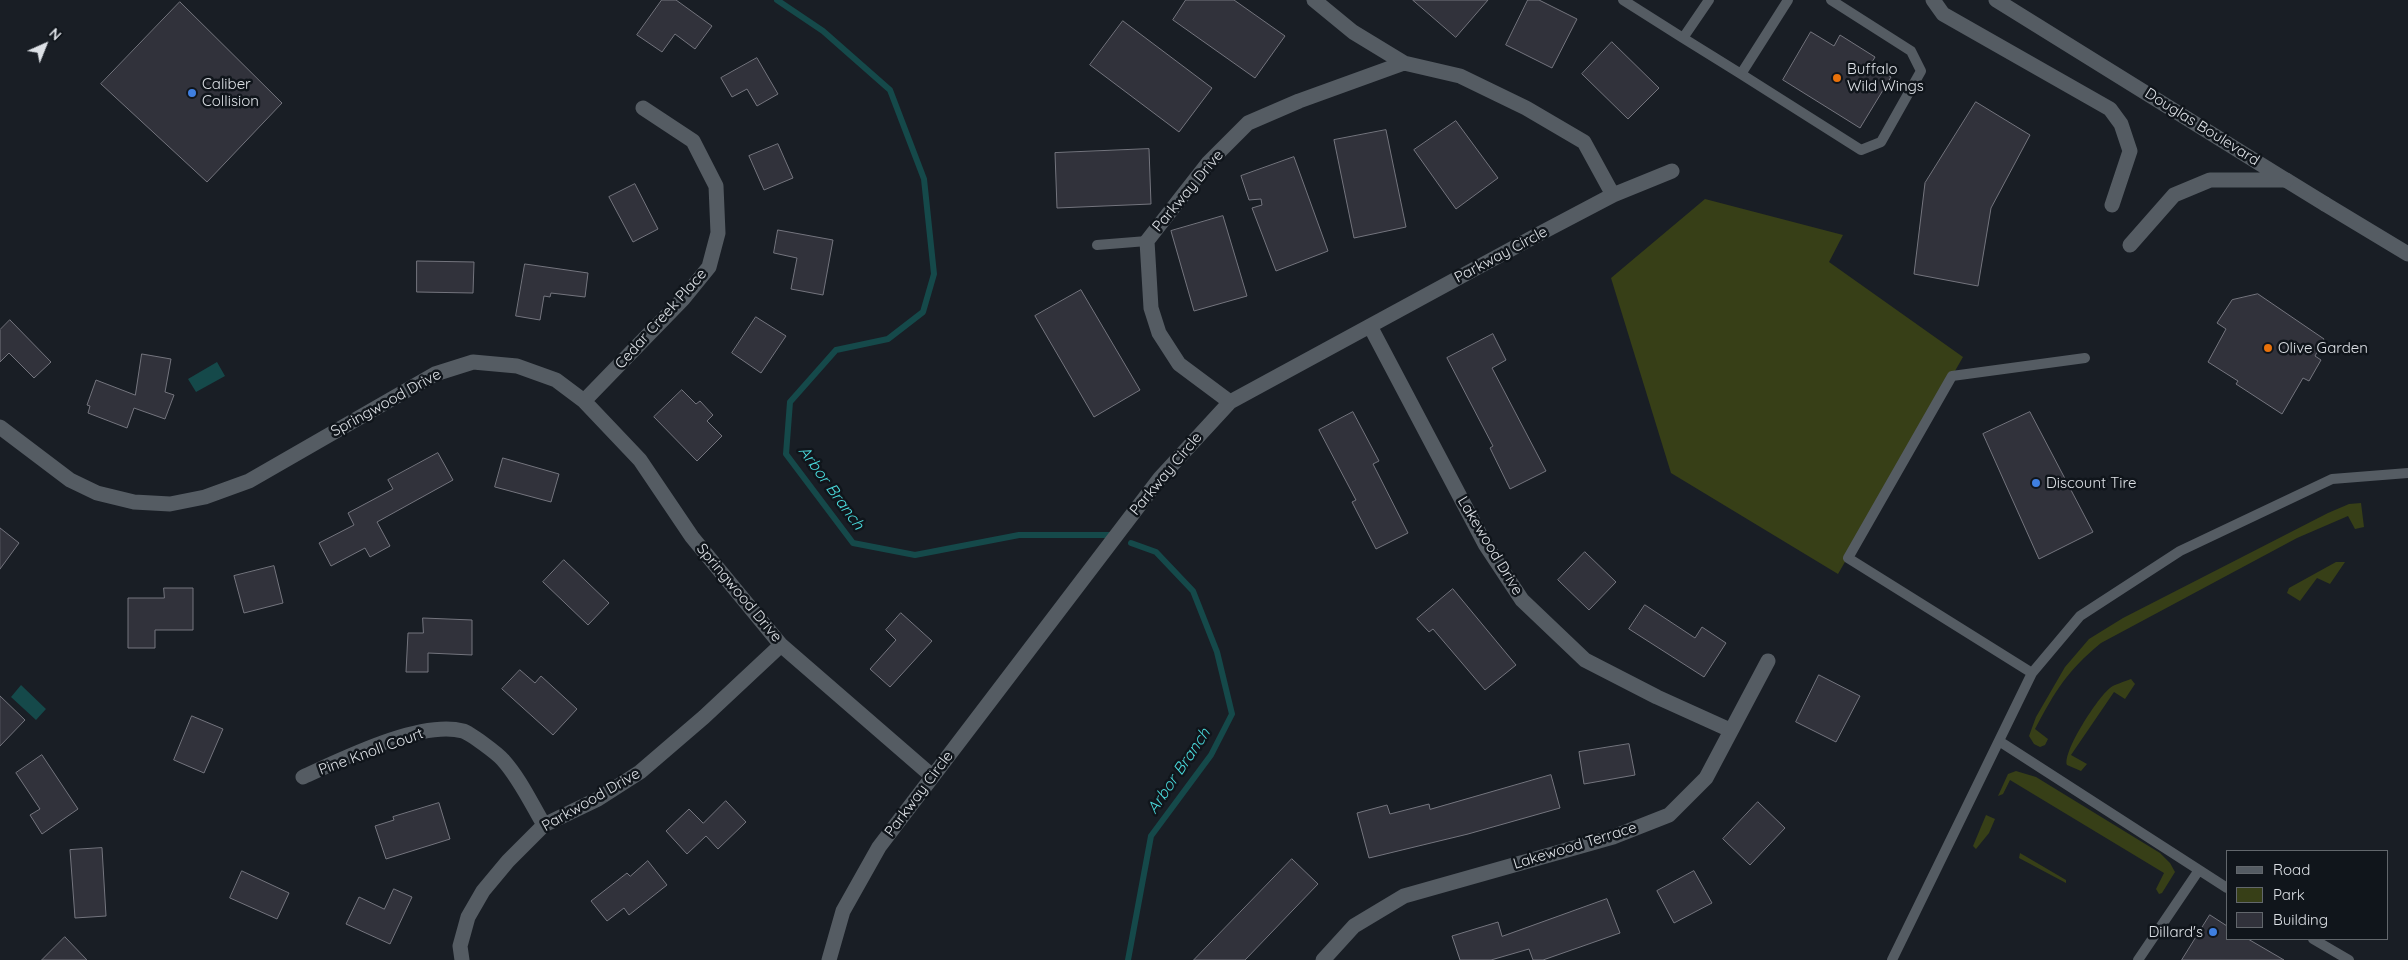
<!DOCTYPE html>
<html>
<head>
<meta charset="utf-8">
<style>
	body { margin:0 }
	#map { position:relative; width:2408px; height:960px; overflow:hidden; background:#191e25; font-family:Quicksand,sans-serif }
	canvas { display:block }
	.legend { position:absolute; left:2226px; top:850px; width:162px; height:90px; box-sizing:border-box; background:#10151b; border:1px solid #62676c; margin:0; padding:6px 9px; list-style:none; font-size:15px; color:#dde1e6 }
	.legend li { display:flex; align-items:center; gap:10px; height:25px }
	.legend b { width:25px; border:1px solid #62676c }
	.north { position:absolute; left:20px; top:20px; width:50px; height:50px; -webkit-text-stroke:4px #10151b; paint-order:stroke; rotate:44deg; font-size:14px; font-weight:700; line-height:20px; text-align:center; color:#dde1e6 }
	.north::after { content:''; display:block; margin:auto; width:18px; height:22px; background:#dde1e6; clip-path:polygon(50% 0,100% 100%,50% 72%,0 100%) }
</style>
</head>
<body>
<div id="map">
<canvas width="2408" height="960"></canvas>
<ul class="legend">
<li><b style="height:6px;background:#555c63"></b>Road</li>
<li><b style="height:14px;background:#373f17"></b>Park</li>
<li><b style="height:14px;background:#31323b"></b>Building</li>
</ul>
<div class="north">N</div>
</div>
<script>
const c = document.querySelector('canvas').getContext('2d');
c.lineJoin = 'round';
function paint(path, color) {
  c.fillStyle = color;
  c.fill(path, 'evenodd');
}
function trace(path, color, width, dash) {
  c.strokeStyle = color;
  c.lineWidth = width;
  c.lineCap = dash ? 'butt' : 'round';
  c.setLineDash(dash || []);
  c.stroke(path);
}
function label(font, color, halo, rows, align = 'center') {
  c.font = font + ' Quicksand,sans-serif';
  c.lineWidth = 5;
  c.setLineDash([]);
  c.textBaseline = 'middle';
  c.strokeStyle = halo;
  c.fillStyle = color;
  for (const [text, x, y, turn = 0] of rows) {
    c.save();
    c.translate(x, y);
    c.rotate((+turn || 0) * Math.PI / 180);
    c.textAlign = isNaN(turn) ? turn : align;
    if (halo) c.strokeText(text, 0, 0);
    c.fillText(text, 0, 0);
    c.restore();
  }
}
const green = new Path2D(`
	M 1705,199 L 1843,235 L 1829,262 L 1963,357 L 1838,574 L 1671,473 L 1611,278 Z
	M 2361,503 L 2364,527 L 2355,529 L 2348,516 L 2297,538 L 2101,643 C 2066,672 2056,690 2035,729 L 2048,739 L 2045,745 L 2040,747 L 2034,744 L 2029,736 L 2036,717 L 2065,667 L 2089,639 L 2123,618 L 2328,513 L 2349,504 Z
	M 2336,562 L 2345,562 L 2330,584 L 2317,578 L 2300,601 L 2287,593 L 2289,588 Z
	M 2131,679 L 2135,684 L 2125,699 L 2114,692 L 2071,755 L 2087,764 L 2081,771 L 2067,765 C 2063,751 2098,697 2110,688 C 2115,684 2124,682 2131,679 Z
	M 2016,771 L 2036,777 L 2160,853 L 2170,863 L 2175,872 L 2162,893 L 2159,894 L 2156,889 L 2164,873 L 2010,780 L 2003,794 L 1998,796 L 2008,774 Z
	M 1986,815 L 1995,819 L 1989,833 L 1976,849 L 1973,846 Z
	M 2020,853 L 2066,880 L 2066,883 L 2019,858 Z`);
const water = new Path2D(`
	M 217,362 L 225,376 L 196,392 L 188,379 Z
	M 21,685 L 46,709 L 36,720 L 11,697 Z`);
const stream = new Path2D(`
	M 777,0 L 823,31 L 890,90 L 924,179 L 934,274 L 923,312 L 888,339 L 836,350 L 790,402 L 786,454 L 853,543 L 915,555 L 1019,535 L 1110,535
	M 1128,960 L 1151,836 L 1211,755 L 1232,714 L 1217,652 L 1193,591 L 1156,552 L 1131,543`);
const building = new Path2D(`
	M 662,0 L 676,0 L 712,26 L 695,49 L 675,34 L 662,52 L 637,35 Z
	M 1186,0 L 1234,0 L 1285,36 L 1255,78 L 1173,20 Z
	M 1413,0 L 1488,0 L 1456,37 Z
	M 1528,0 L 1539,0 L 1577,19 L 1552,68 L 1506,45 Z
	M 180,2 L 282,103 L 207,182 L 101,84 Z
	M 1123,21 L 1212,88 L 1179,132 L 1090,65 Z
	M 1811,32 L 1834,46 L 1840,35 L 1875,57 L 1871,64 L 1891,77 L 1860,128 L 1783,80 Z
	M 1612,42 L 1659,88 L 1628,119 L 1582,74 Z
	M 757,58 L 778,94 L 757,106 L 747,89 L 732,97 L 721,78 Z
	M 1976,102 L 2030,135 L 1991,208 L 1978,286 L 1914,274 L 1925,183 Z
	M 1456,121 L 1498,178 L 1456,209 L 1414,150 Z
	M 1386,130 L 1406,227 L 1354,238 L 1334,140 Z
	M 778,144 L 793,178 L 764,190 L 749,156 Z
	M 1149,149 L 1151,204 L 1057,208 L 1055,153 Z
	M 1294,157 L 1328,251 L 1276,271 L 1252,208 L 1262,205 L 1261,199 L 1249,200 L 1241,176 Z
	M 635,184 L 658,229 L 633,242 L 609,197 Z
	M 1223,216 L 1247,296 L 1194,311 L 1171,231 Z
	M 778,230 L 833,240 L 823,295 L 791,289 L 797,258 L 774,253 Z
	M 417,261 L 474,262 L 473,293 L 417,292 Z
	M 525,264 L 588,273 L 585,297 L 551,293 L 550,297 L 544,296 L 540,320 L 516,316 Z
	M 1081,290 L 1140,390 L 1094,417 L 1035,316 Z
	M 2258,294 L 2324,339 L 2315,356 L 2321,360 L 2309,381 L 2303,378 L 2282,414 L 2236,384 L 2238,381 L 2208,362 L 2226,329 L 2217,323 L 2232,300 Z
	M 756,317 L 786,336 L 761,373 L 732,353 Z
	M 10,320 L 51,362 L 34,378 L 9,353 L 0,362 L 0,330 Z
	M 1493,334 L 1506,360 L 1492,368 L 1546,471 L 1510,489 L 1490,448 L 1493,446 L 1447,358 Z
	M 142,354 L 171,359 L 165,392 L 174,395 L 165,419 L 134,408 L 127,428 L 88,413 L 90,406 L 87,405 L 96,380 L 135,395 Z
	M 682,390 L 696,404 L 700,401 L 713,415 L 707,421 L 722,436 L 697,461 L 654,417 Z
	M 1353,412 L 1379,461 L 1373,464 L 1408,533 L 1376,549 L 1352,502 L 1356,500 L 1319,430 Z
	M 2030,412 L 2093,532 L 2039,559 L 1983,434 Z
	M 438,453 L 453,480 L 377,522 L 390,546 L 370,557 L 365,548 L 331,566 L 319,543 L 354,525 L 348,513 L 393,489 L 388,480 Z
	M 503,458 L 559,474 L 551,502 L 495,487 Z
	M 0,528 L 19,543 L 0,569 Z
	M 1585,552 L 1616,582 L 1589,610 L 1558,580 Z
	M 564,560 L 609,603 L 588,625 L 543,582 Z
	M 274,566 L 283,603 L 244,613 L 234,576 Z
	M 164,588 L 193,588 L 193,630 L 155,630 L 155,648 L 128,648 L 128,598 L 164,598 Z
	M 1453,589 L 1516,665 L 1485,690 L 1433,629 L 1429,632 L 1417,619 Z
	M 1645,605 L 1695,638 L 1702,627 L 1726,643 L 1704,677 L 1629,629 Z
	M 901,613 L 932,641 L 890,687 L 870,669 L 896,640 L 886,630 Z
	M 423,618 L 472,620 L 472,655 L 428,653 L 428,672 L 406,672 L 408,633 L 423,633 Z
	M 520,670 L 535,683 L 541,676 L 577,709 L 553,735 L 502,689 Z
	M 1819,675 L 1860,696 L 1836,742 L 1796,722 Z
	M 0,696 L 25,720 L 0,746 Z
	M 192,716 L 223,729 L 204,773 L 174,760 Z
	M 1629,744 L 1635,775 L 1584,784 L 1579,752 Z
	M 42,755 L 78,809 L 42,834 L 30,815 L 40,809 L 16,773 Z
	M 1551,775 L 1560,808 L 1468,834 L 1369,858 L 1357,813 L 1387,805 L 1390,814 L 1429,804 L 1430,809 Z
	M 726,801 L 746,822 L 718,849 L 706,836 L 687,854 L 666,831 L 689,809 L 703,823 Z
	M 1758,802 L 1785,828 L 1750,865 L 1723,839 Z
	M 439,803 L 450,839 L 386,859 L 375,826 L 394,820 L 393,817 Z
	M 102,848 L 106,916 L 75,918 L 70,850 Z
	M 1292,859 L 1318,884 L 1245,960 L 1194,960 Z
	M 648,861 L 667,885 L 629,915 L 624,908 L 607,921 L 591,901 L 627,873 L 630,876 Z
	M 242,871 L 289,893 L 277,919 L 230,898 Z
	M 1694,871 L 1712,903 L 1674,923 L 1657,891 Z
	M 394,889 L 412,897 L 390,944 L 346,924 L 359,897 L 384,909 Z
	M 1607,899 L 1620,933 L 1543,960 L 1533,960 L 1529,949 L 1491,960 L 1460,960 L 1452,936 L 1498,922 L 1502,936 Z
	M 2210,915 L 2227,926 L 2227,939 L 2248,939 L 2284,960 L 2182,960 Z
	M 65,937 L 87,960 L 42,960 Z`);
const service = new Path2D(`
	M 1623,0 L 1683,38
	M 1709,0 L 1683,38 L 1741,74
	M 1788,0 L 1741,74 L 1861,150 L 1881,142 L 1921,71 L 1911,51 L 1831,0
	M 1097,245 L 1147,241
	M 2032,673 L 1848,558 L 1952,376 L 2085,358
	M 1999,741 L 2227,888
	M 2313,939 L 2349,960
	M 1892,960 L 2032,673 L 2080,616 L 2180,551 L 2332,479 L 2408,473
	M 2138,960 L 2199,870`);
const minor = new Path2D(`
	M 1314,0 L 1353,32 L 1404,63
	M 1370,326 L 1485,544 L 1522,600 L 1585,660 L 1657,697 L 1730,730
	M 584,401 L 683,299 L 709,267 L 718,233 L 716,186 L 693,141 L 643,108
	M 1230,402 L 1179,364 L 1159,333 L 1151,308 L 1147,241 L 1208,163 L 1248,123 L 1299,101 L 1404,63 L 1460,76 L 1526,108 L 1584,142 L 1613,195
	M 0,427 L 70,480 L 97,493 L 134,502 L 170,504 L 205,497 L 249,481 L 435,374 L 473,362 L 517,366 L 556,380 L 584,401 L 640,460 L 692,537 L 781,645 L 932,776
	M 303,777 C 343,759 420,720 463,731 C 470,733 498,754 503,760 C 520,779 531,803 544,825
	M 462,960 L 460,946 L 468,917 L 483,891 L 508,861 L 544,825 L 598,799 L 640,772 L 704,717 L 781,645
	M 829,960 L 843,911 L 879,847 L 1160,478 L 1230,402 L 1539,234 L 1613,195 L 1672,171
	M 1323,960 L 1354,926 L 1404,896 L 1613,837 L 1669,815 L 1706,778 L 1768,661`);
const tertiary = new Path2D(`
	M 2286,180 L 2325,204`);
const secondary = new Path2D(`
	M 1933,0 L 1943,14 L 2110,109 L 2121,124 L 2130,151 L 2112,205
	M 1996,0 L 2286,180
	M 2325,204 L 2408,254
	M 2130,245 L 2174,195 L 2210,180 L 2286,180`);
const markers = [
	[1837,78,5,"#e8710a"],
	[192,93,5,"#3f7fe0"],
	[2268,348,5,"#e8710a"],
	[2036,483,5,"#3f7fe0"],
	[2213,932,5,"#3f7fe0"]
];
const poiNames = [
	["Buffalo",1847,69],
	["Wild Wings",1847,86],
	["Caliber",202,84],
	["Collision",202,101],
	["Olive Garden",2278,348],
	["Discount Tire",2046,483],
	["Dillard's",2203,932,"right"]
];
const streetNames = [
	["Douglas Boulevard",2202,127,32],
	["Parkway Drive",1188,191,-50],
	["Parkway Circle",1501,255,-28],
	["Cedar Creek Place",661,319,-48],
	["Springwood Drive",386,403,-29],
	["Parkway Circle",1166,474,-50],
	["Lakewood Drive",1490,546,59],
	["Springwood Drive",739,593,50],
	["Pine Knoll Court",371,752,-20],
	["Parkway Circle",919,794,-53],
	["Parkwood Drive",591,800,-30],
	["Lakewood Terrace",1575,846,-17]
];
const waterNames = [
	["Arbor Branch",831,488,54],
	["Arbor Branch",1179,771,-56]
];
paint(green, '#373f17');
paint(water, '#15494a');
trace(stream, '#15494a', 6);
paint(building, '#31323b');
trace(building, '#74757e', 1);
trace(service, '#555c63', 10);
trace(minor, '#555c63', 15);
trace(tertiary, '#555c63', 15);
trace(secondary, '#555c63', 15);
for (const [x, y, r, color] of markers) {
  const dot = new Path2D();
  dot.arc(x, y, r, 0, 2 * Math.PI);
  c.fillStyle = color;
  c.fill(dot);
  trace(dot, '#10151b', 2);
}
label('15px', '#dde1e6', '#10151b', poiNames, 'left');
label('15px', '#dde1e6', '#10151b', streetNames);
label('italic 16px', '#4adadc', '#10151b', waterNames);
</script>
</body>
</html>
